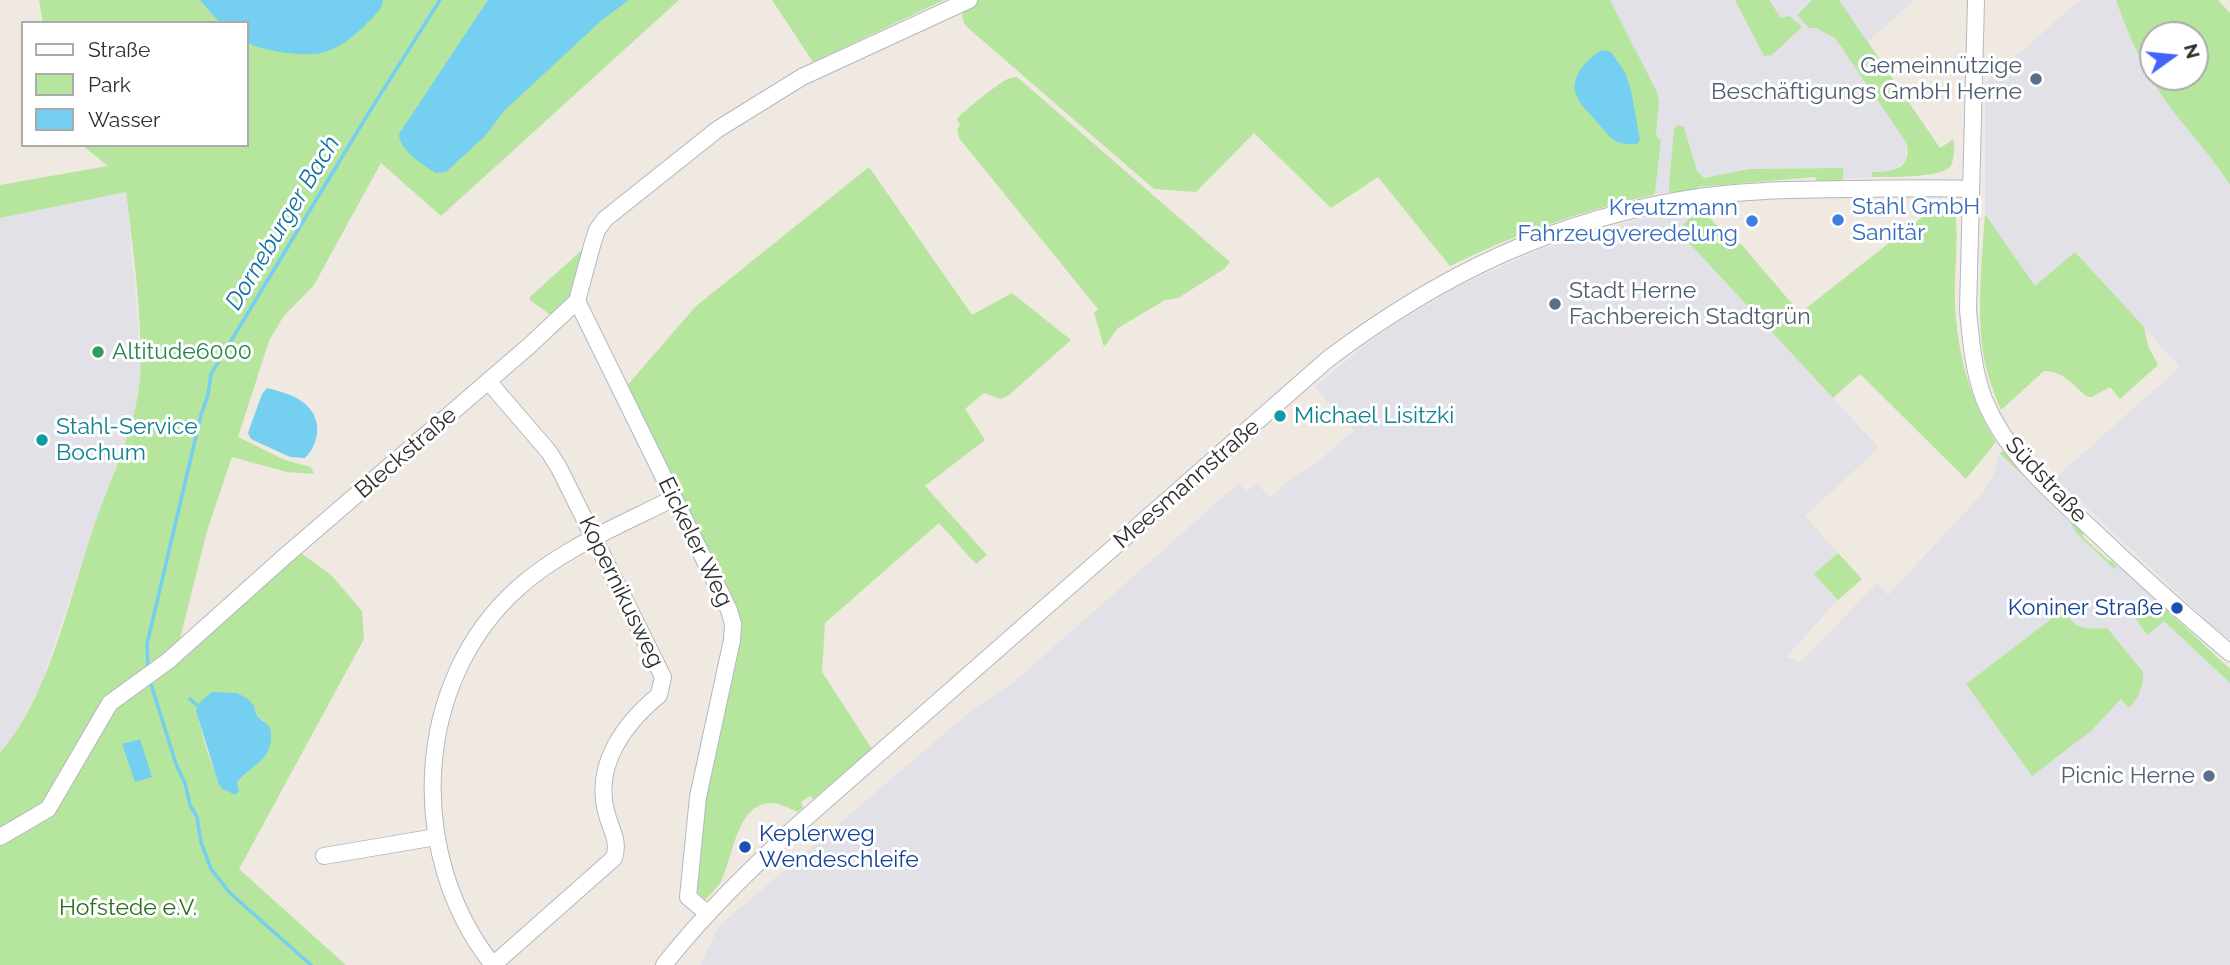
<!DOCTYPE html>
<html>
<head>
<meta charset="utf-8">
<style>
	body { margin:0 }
	#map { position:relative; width:2230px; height:965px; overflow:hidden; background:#efe9e1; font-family:Raleway,sans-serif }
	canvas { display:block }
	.legend { position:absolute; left:21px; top:21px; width:228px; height:126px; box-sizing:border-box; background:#fff; border:2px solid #ababab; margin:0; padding:9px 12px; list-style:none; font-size:21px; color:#2e2e2e }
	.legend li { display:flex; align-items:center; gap:14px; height:35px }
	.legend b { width:35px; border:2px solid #ababab }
	.north { position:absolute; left:2139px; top:21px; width:70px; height:70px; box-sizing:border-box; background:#fff; border:2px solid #ababab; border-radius:50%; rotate:75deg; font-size:19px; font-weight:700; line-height:28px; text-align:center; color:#2e2e2e }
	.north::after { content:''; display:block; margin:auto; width:24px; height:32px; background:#4264fb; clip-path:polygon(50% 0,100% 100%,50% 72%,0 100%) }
</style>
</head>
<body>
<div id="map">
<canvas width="2230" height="965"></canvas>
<ul class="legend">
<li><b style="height:9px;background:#fff"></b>Straße</li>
<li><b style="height:19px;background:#b6e59e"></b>Park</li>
<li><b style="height:19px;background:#75cff0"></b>Wasser</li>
</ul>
<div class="north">N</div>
</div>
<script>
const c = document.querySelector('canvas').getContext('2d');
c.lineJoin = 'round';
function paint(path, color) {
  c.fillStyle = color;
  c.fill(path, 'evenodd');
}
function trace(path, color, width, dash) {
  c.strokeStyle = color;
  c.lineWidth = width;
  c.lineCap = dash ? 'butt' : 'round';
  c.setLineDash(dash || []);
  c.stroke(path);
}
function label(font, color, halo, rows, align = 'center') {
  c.font = font + ' Raleway,sans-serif';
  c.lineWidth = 6;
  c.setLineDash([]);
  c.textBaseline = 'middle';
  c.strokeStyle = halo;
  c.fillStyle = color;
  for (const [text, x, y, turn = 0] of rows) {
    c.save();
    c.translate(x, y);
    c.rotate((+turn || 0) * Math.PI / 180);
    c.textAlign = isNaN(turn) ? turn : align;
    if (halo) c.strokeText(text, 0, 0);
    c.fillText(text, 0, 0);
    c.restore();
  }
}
const industrial = new Path2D(`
	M 1610,0 L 1812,0 L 1797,14 L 1835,38 L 1906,141 L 1906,159 L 1895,170 L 1872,172 L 1872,177 L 1843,179 L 1842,168 L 1749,169 L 1704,178 L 1697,171 L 1684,127 L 1678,125 L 1674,128 L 1669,185 L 1670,192 L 1653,195 L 1655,192 L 1661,142 L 1656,135 L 1659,102 L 1657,92 Z
	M 1839,0 L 1914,0 L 1868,42 Z
	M 2080,0 L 2116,0 L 2126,27 L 2146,71 L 2169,105 L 2210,155 L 2230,185 L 2230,639 L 2217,630 L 2055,478 L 2180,367 L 2075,252 L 2035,287 L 1985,214 L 1985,83 Z
	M 126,192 L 138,325 L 140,376 L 135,416 L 93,528 L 40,687 L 13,738 L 0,753 L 0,218 Z
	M 1699,207 L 1678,231 L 1879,448 L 1805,516 L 1838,553 L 1815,574 L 1838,600 L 1786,657 L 1801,662 L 1877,583 L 1888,595 L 1983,493 L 1995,471 L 1999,454 L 2067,517 L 2077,534 L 2114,569 L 2116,568 L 2116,562 L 2158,602 L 2149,603 L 2136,616 L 2136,619 L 2146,634 L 2164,620 L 2230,683 L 2230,965 L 700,965 L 719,926 L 971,711 L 1015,681 L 1239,483 L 1246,492 L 1257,483 L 1270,498 L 1290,479 L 1314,465 L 1354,431 L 1315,387 L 1364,346 L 1401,320 L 1457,287 L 1532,253 L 1592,231 L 1646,218 Z`);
const green = new Path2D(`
	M 39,0 L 679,0 L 441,216 L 381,163 L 314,285 L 283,317 L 269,341 L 238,437 L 285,460 L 311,467 L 314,474 L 287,472 L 232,457 L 207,531 L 179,643 L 172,660 L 301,553 L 331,575 L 362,611 L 364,639 L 239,869 L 346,965 L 0,965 L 0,753 C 50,695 68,601 93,529 C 110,478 136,431 140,377 C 143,319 133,250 126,192 L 0,218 L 0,185 L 108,166 L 82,145 L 247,145 L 247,23 L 43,23 ZM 254,706 L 257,716 L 264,721 L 266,755 L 237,782 L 239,791 L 235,795 C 209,777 205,738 196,711 Z
	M 772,0 L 944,0 L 813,62 Z
	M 977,0 L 1610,0 L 1657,92 L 1659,102 L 1656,135 L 1661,141 L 1655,192 L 1653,195 C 1583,210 1515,234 1450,266 L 1378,177 L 1331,208 L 1254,133 L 1196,192 L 1154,189 L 967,27 C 957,15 965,6 977,0 Z
	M 1735,0 L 1769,0 L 1781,18 L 1790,16 L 1802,27 L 1772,55 L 1764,56 Z
	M 1812,0 L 1839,0 L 1940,148 L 1954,139 C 1954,147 1955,160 1950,167 C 1939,178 1888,177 1872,177 L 1872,172 C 1893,172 1913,169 1906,142 L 1835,38 L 1816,28 L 1809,28 L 1797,15 Z
	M 2116,0 L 2218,0 L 2230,13 L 2230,185 C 2212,157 2190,133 2170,107 C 2146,75 2129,38 2116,0 ZM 2153,35 L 2195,35 L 2195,77 L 2153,77 Z
	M 1017,77 L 1230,262 L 1224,269 L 1178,298 L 1165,300 L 1118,328 L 1104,347 L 1094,313 L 1098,309 L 959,138 L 957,130 L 960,125 L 957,119 C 962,112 999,83 1006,80 C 1011,77 1012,78 1017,77 Z
	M 1678,125 L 1684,127 L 1697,171 L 1704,178 L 1749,169 L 1843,168 L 1843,179 L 1841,182 L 1817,182 L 1815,177 L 1698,187 L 1696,191 L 1672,194 L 1669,190 L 1669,185 L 1674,128 Z
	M 869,167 L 972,315 L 1012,293 L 1071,340 L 1009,395 L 1001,399 L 984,393 L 965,409 L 985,440 L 925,486 L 987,555 L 976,564 L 939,523 L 825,623 L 822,672 L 872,749 L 813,799 L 810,796 L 801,802 L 803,807 L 798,812 C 790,809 780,803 772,803 C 735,803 734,859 720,883 C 716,889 710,894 705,900 L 694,889 L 701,808 L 737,636 L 626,387 L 695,307 Z
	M 1940,203 L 1952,208 L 1956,217 C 1958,246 1954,275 1955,304 C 1957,352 1970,401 1996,442 L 1966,479 L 1860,374 L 1833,398 L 1678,231 L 1699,207 L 1734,243 L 1741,244 L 1800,313 Z
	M 1985,214 L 2035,286 L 2075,252 L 2144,327 L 2148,346 L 2158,365 L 2120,399 L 2110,387 L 2092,397 L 2088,397 C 2072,386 2065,371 2044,371 L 2001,410 C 1993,391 1986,372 1983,352 C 1977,313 1982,255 1985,214 Z
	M 584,248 L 571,297 L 552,316 L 530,300 L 530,297 Z
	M 2007,450 L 2085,531 L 2082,536 L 2109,561 L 2110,560 L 2116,565 L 2116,568 L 2114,569 L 2077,534 L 2067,517 L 1999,453 Z
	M 1838,553 L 1862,579 L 1838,600 L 1814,574 Z
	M 2058,601 C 2075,627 2075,630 2107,628 L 2143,672 C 2143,687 2140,696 2129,708 L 2121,699 L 2091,731 L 2032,776 L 1966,684 L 2054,617 L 2049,609 Z
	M 2153,602 L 2158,602 L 2230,669 L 2230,683 L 2164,621 L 2147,635 L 2136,619 L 2138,613 Z`);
const water = new Path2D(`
	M 200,0 L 383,0 C 382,10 375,15 368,22 C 357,34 344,45 328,51 C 309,59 266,51 247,43 L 247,23 L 220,23 Z
	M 488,0 L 629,0 L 602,20 L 505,110 L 485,136 L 446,172 L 436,173 C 423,165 399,150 399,134 Z
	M 1602,50 L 1611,52 L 1625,72 L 1631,90 L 1640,140 L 1637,144 C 1613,146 1611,137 1596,121 C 1589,113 1580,105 1576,94 C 1569,77 1589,57 1602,50 Z
	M 267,388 C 279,391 295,395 304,403 C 323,418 320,443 305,458 L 290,457 L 251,439 L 248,433 L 262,394 Z
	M 212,692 L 237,693 L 248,699 L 254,706 L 257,716 L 270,727 C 276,759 255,762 237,782 L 239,791 L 235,795 L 223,789 L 219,785 L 196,711 L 200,702 Z
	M 140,739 L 152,777 L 135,782 L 122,744 Z`);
const stream = new Path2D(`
	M 148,670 L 147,644 L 201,415 L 208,395 L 211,374 L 368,114 L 440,0
	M 150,681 L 176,764 L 185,783 L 190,805 L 197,817 L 201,842 L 211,869 L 230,893 L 311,965
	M 190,699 L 200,708`);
const minor = new Path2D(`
	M 1976,0 L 1968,310 C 1971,340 1973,370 1984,399 C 2006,454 2053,493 2095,532 C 2139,574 2184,614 2230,653
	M 577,301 L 729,610 L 733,624 L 732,640 L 698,797 L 688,897 L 708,914
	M 488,381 L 549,452 L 559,468 L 663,677 L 659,695 C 625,723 594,764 606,811 C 610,829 620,840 614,858 L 493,965
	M 0,837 L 48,809 L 110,703 L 168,661 L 283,558 L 529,346 L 577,301 L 593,242 L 597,230 L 605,219 L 718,129 L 802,77 L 969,0
	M 324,856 L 436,837
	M 493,965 C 406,856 412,683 518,588 C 563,548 621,525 674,498
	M 664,965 C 702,916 747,873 792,830 L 1328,359 C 1441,274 1557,218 1699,197 C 1747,190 1795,190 1843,189 C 1885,189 1928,187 1971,189`);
const markers = [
	[2036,79,7,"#5c6f8a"],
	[1838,220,7,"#3f7fe0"],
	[1752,221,7,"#3f7fe0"],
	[1555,304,7,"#5c6f8a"],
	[98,352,7,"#2e9e5b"],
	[1280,416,7,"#0f9aa8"],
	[42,440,7,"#0f9aa8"],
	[2177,608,7,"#1a4fb4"],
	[2209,776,7,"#5c6f8a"],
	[745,847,7,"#1a4fb4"]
];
const serviceNames = [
	["Gemeinnützige",2022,66],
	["Beschäftigungs GmbH Herne",2022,92],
	["Stadt Herne",1569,291,"left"],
	["Fachbereich Stadtgrün",1569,317,"left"],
	["Picnic Herne",2195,776]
];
const shopNames = [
	["Stahl GmbH",1852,207],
	["Sanitär",1852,233],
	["Kreutzmann",1738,208,"right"],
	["Fahrzeugveredelung",1738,234,"right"]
];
const leisureNames = [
	["Altitude6000",112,352]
];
const cultureNames = [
	["Michael Lisitzki",1294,416],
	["Stahl-Service",56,427],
	["Bochum",56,453]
];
const streetNames = [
	["Bleckstraße",406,453,-41],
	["Südstraße",2046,480,47],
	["Meesmannstraße",1187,484,-41],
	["Eickeler Weg",695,542,64],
	["Kopernikusweg",621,592,64]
];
const transitNames = [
	["Koniner Straße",2163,608],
	["Keplerweg",759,834,"left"],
	["Wendeschleife",759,860,"left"]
];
const parkNames = [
	["Hofstede e.V.",128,908]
];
const waterNames = [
	["Dorneburger Bach",283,223,-59]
];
paint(industrial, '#e3e1e8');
paint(green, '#b6e59e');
paint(water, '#75cff0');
trace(stream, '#75cff0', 3.5);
trace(minor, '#b4b7c1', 18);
trace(minor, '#fff', 16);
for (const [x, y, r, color] of markers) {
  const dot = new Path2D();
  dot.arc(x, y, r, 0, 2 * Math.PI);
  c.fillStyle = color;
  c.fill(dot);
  trace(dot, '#fff', 2.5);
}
label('23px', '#4e5e75', '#fff', serviceNames, 'right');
label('23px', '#366cbe', '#fff', shopNames, 'left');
label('23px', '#27864d', '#fff', leisureNames, 'left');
label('23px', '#0d838f', '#fff', cultureNames, 'left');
label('23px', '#2e2e2e', '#fff', streetNames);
label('23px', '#164399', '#fff', transitNames, 'right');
label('23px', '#2c6e1b', '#fff', parkNames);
label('italic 24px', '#0d6fa3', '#fff', waterNames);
</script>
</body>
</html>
